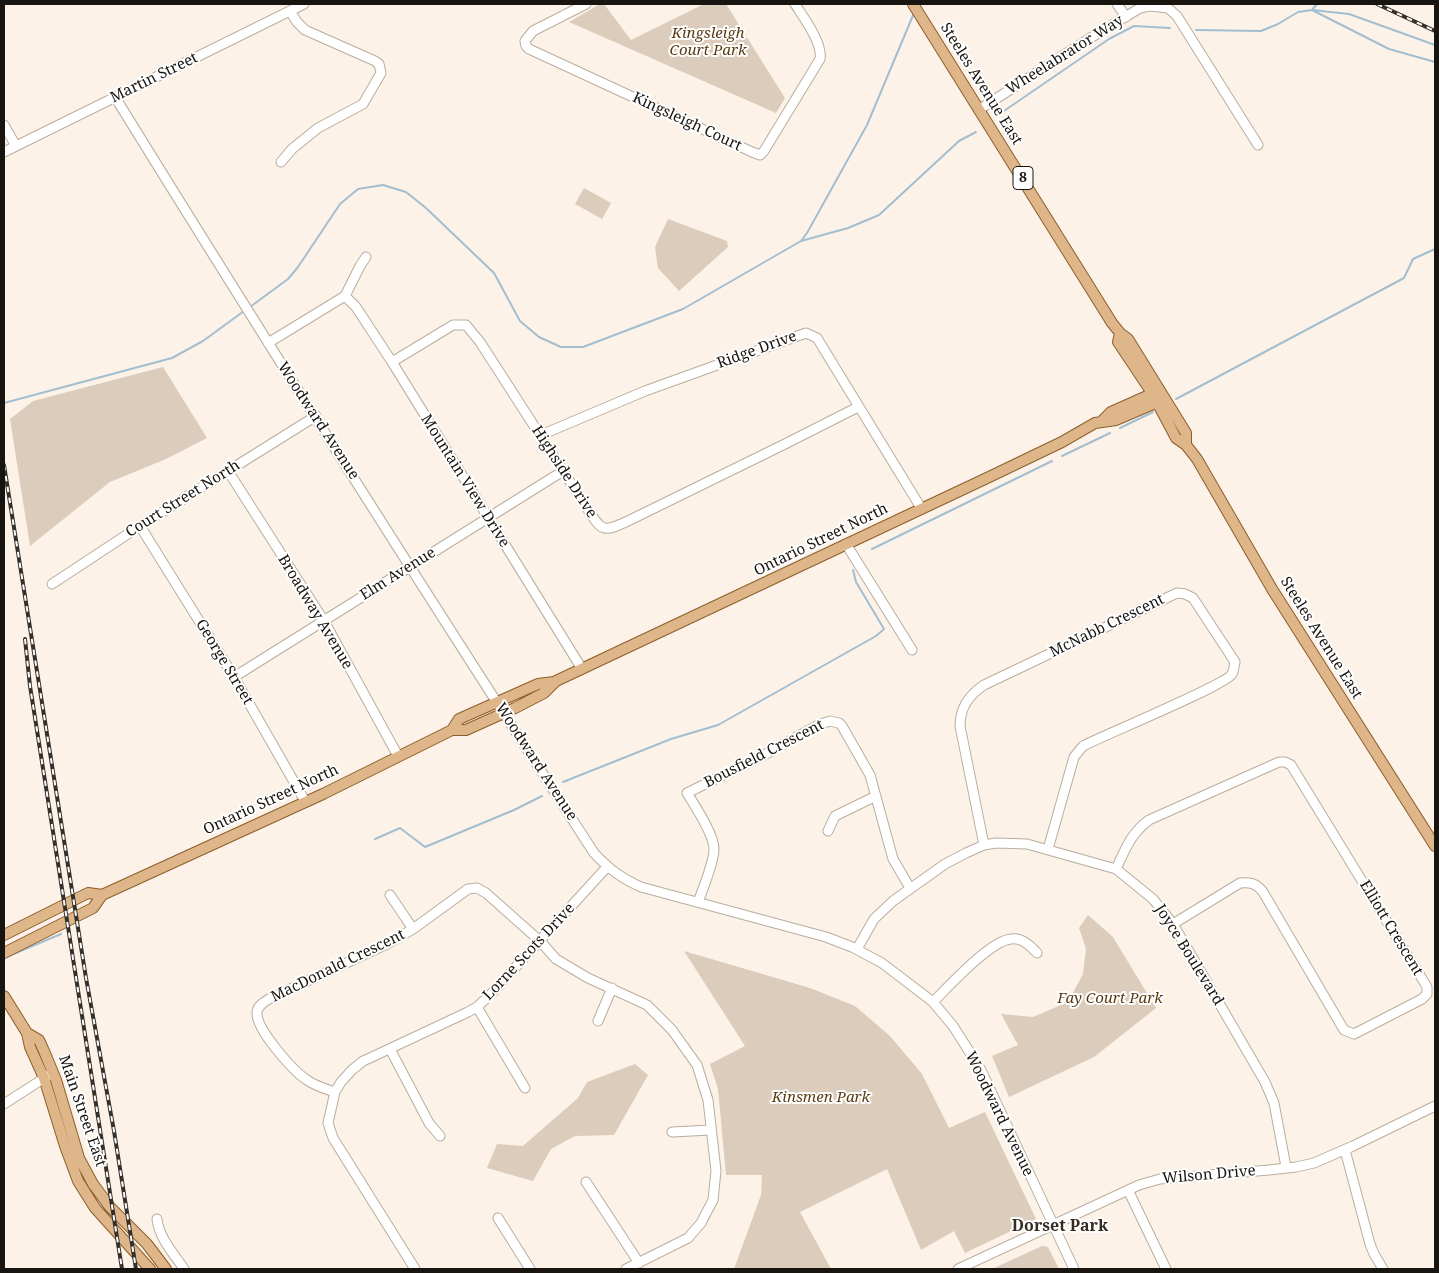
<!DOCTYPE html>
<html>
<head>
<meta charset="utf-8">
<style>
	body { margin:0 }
	#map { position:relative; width:1439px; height:1273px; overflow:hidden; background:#fdf2e7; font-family:"Noto Serif",serif }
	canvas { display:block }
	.frame { position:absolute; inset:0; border:5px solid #18140f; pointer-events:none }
</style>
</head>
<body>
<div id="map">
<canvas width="1439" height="1273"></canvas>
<div class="frame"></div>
</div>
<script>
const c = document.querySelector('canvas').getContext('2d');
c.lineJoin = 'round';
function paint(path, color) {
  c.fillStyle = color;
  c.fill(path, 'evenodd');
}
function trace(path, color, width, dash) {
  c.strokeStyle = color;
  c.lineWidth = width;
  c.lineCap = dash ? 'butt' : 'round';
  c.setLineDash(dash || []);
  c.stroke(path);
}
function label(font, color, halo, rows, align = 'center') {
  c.font = font + ' "Noto Serif",serif';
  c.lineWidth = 4;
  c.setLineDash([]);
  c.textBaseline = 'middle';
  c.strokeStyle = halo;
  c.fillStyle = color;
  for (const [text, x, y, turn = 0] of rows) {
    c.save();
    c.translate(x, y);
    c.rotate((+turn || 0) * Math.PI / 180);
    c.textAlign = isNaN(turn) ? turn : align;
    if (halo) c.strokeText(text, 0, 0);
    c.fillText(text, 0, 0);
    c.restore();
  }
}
const green = new Path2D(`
	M 600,4 L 604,4 L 631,40 L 704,4 L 726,4 L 785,98 L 776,113 L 569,22 Z
	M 584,188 L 611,203 L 602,219 L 575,204 Z
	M 668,219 L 727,241 L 728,247 L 679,291 L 658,268 L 655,247 Z
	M 163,367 L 207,438 L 166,459 L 110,482 L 30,546 L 10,419 L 33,401 Z
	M 1088,915 L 1113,937 L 1156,1008 L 1094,1057 L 1009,1097 L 992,1056 L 1018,1045 L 1001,1014 L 1033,1017 L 1068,1002 L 1083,974 L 1086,949 L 1079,928 Z
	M 684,951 L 810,988 L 855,1006 L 890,1036 L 922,1074 L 949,1128 L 985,1112 L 1036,1219 L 965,1253 L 954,1231 L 921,1250 L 887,1169 L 800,1212 L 831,1269 L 734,1269 L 761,1195 L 762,1175 L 726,1175 L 718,1089 L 710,1064 L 745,1046 Z
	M 635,1064 L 648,1075 L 614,1135 L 575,1136 L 551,1149 L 533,1181 L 487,1168 L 497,1144 L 523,1146 L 578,1098 L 587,1082 Z
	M 1042,1246 L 1048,1247 L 1059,1269 L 992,1269 Z`);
const stream = new Path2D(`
	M 1317,4 L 1312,10 L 1349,14 L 1435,45
	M 1196,30 L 1261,31 L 1278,24 L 1298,12 L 1312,10 L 1389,49 L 1435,62
	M 1001,113 L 1109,39 L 1134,26 L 1170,28
	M 801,241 L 807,233 L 867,125 L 914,13
	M 250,307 L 288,279 L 298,267 L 340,204 L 358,189 L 383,185 L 406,192 L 426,208 L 494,273 L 520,321 L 539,337 L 561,347 L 583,347 L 683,309 L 801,241 L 848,228 L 879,215 L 959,141 L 976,132
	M 1176,399 L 1404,278 L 1413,259 L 1435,249
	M 4,403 L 172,358 L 203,341 L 244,311
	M 1120,428 L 1153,412
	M 1062,456 L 1110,433
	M 872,549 L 1052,461
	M 563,782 L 671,739 L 718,725 L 876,636 L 884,629 L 856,582 L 853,570
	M 375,839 L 400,828 L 425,847 L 514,810 L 542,796
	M 4,958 L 61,934`);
const minor = new Path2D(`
	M 586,4 L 533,31 L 525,41 L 526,46 L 529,49 L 752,152 L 760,155 L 764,151 L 820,59 C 823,43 803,17 795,4
	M 1117,4 L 1126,17
	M 115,97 C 272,351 432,603 594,853 C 609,869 621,878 641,887 L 826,937 L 852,947 L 882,963 L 933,1002 L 953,1026 L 981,1070 L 1074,1269
	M 980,109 L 1092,37 L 1140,8 L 1150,6 L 1168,8 L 1177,16 L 1258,145
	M 4,125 L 16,146
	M 4,152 L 304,4
	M 281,162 L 292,149 L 318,128 L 363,104 L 381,73 L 379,64 L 375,61 L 305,30 L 297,22 L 290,11
	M 345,296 L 356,307 L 392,362 L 582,669
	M 268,343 L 345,296 L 360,266 L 366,257
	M 392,362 L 453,325 L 466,325 L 480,342 L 585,505 C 602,531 601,534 630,520 L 785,444 L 858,407
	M 541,435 L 645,391 L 806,333 L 817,338 L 921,508
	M 228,471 L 324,621 L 398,756
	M 140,526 L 234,677 L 305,801
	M 846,544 L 912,650
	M 52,584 L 140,526 L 316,416
	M 234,677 L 563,471
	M 828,831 L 835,816 L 876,796
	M 984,845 L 960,726 C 960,707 969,695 984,685 L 1177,593 L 1185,594 L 1193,598 L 1235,662 C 1234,665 1234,671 1232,674 C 1226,685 1104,735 1083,746 L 1074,757 L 1048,849
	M 1116,869 C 1125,850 1131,833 1149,820 L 1279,762 L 1285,762 L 1291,765 L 1427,987 L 1427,994 L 1422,999 L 1354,1034 L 1344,1030 L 1263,892 C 1256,883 1250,882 1240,883 L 1173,924
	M 390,895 L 413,929
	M 698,902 C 703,889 714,862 714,849 C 714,834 695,806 687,793 L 766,754 L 818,725 L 830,721 L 839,723 L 842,726 L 870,775 L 893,859 L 910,888
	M 857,949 L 874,919 L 893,901 L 945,864 L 966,853 L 984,845 L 996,843 L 1027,844 L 1116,869 L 1153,899 L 1173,924 L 1265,1082 L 1274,1103 L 1286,1167
	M 933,1002 C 949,986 990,941 1011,939 C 1021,937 1031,946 1037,953
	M 477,1007 L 525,1088
	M 598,1021 L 612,988
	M 390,1049 L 429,1123 L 440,1136
	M 335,1092 C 326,1089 315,1086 307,1080 C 293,1071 256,1029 257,1013 C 257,1006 264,1002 269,999 L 387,944 L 413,929 L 468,889 L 477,888 L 486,893 L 540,941 L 556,959 L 588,978 L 647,1005 L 672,1030 L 697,1065 L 708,1100 L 716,1171 L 713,1200 L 701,1223 L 688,1238 L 626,1269
	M 4,1104 L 49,1075
	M 672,1132 L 711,1130
	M 1345,1150 L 1370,1244 L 1374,1254 L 1383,1269
	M 586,1182 L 639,1263
	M 1128,1190 L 1166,1269
	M 498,1218 L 530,1269
	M 157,1219 C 159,1238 174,1254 184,1269
	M 415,1269 L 333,1138 L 328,1123 L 335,1092 L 341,1082 L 352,1070 L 363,1061 L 372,1057 L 468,1012 L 477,1007 L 491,994 L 607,867
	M 958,1269 L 1139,1185 L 1160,1179 L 1269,1170 L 1296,1167 L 1314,1163 L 1353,1146 L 1435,1106`);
const major = new Path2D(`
	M 913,4 L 1112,323 L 1120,333 L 1128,339 L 1186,433 L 1186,445
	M 1120,333 L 1118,342 L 1152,393 L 1176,438 L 1186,445 L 1197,459 L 1272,589 L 1435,846
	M 1101,422 L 1111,412 L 1156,392
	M 452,730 L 459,719 L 538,684 L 554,682
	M 4,935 L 88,893 L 102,895
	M 4,953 L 93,908 L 102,895 L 323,794 L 452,730 L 466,730 L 515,708 L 544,693 L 556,681 L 987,478 L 1062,442 L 1095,423 L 1116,420 L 1165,399
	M 4,996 L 27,1033 L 30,1047 L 44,1078 L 65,1146 L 78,1181 L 95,1208 L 150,1269
	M 27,1033 L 39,1040 L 44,1051 L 56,1080 L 79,1158 L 93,1184 L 110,1207 L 147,1244 L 166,1269`);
const rail = new Path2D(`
	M 1377,4 L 1435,31
	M 4,465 L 86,978 L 114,1131 L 136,1269
	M 25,639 L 30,686 L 122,1269`);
const shields = [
	[1023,178,20]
];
const shieldNames = [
	["8",1023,178]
];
const parkNames = [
	["Kingsleigh",708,34],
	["Court Park",708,51],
	["Fay Court Park",1110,999],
	["Kinsmen Park",821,1098]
];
const streetNames = [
	["Wheelabrator Way",1065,55,-32],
	["Martin Street",154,78,-26],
	["Steeles Avenue East",981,84,58],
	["Kingsleigh Court",687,122,25],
	["Ridge Drive",757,350,-20],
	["Woodward Avenue",318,421,57],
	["Highside Drive",564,472,57],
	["Mountain View Drive",465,481,58],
	["Court Street North",183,499,-32],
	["Ontario Street North",821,540,-26],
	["Elm Avenue",398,574,-32],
	["Broadway Avenue",315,612,59],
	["McNabb Crescent",1107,626,-26],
	["Steeles Avenue East",1321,638,58],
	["George Street",224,662,59],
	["Bousfield Crescent",764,754,-27],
	["Woodward Avenue",536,762,57],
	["Ontario Street North",271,800,-25],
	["Elliott Crescent",1391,928,59],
	["Lorne Scots Drive",529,952,-47],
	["Joyce Boulevard",1189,955,58],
	["MacDonald Crescent",338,966,-26],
	["Main Street East",82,1111,71],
	["Woodward Avenue",999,1114,64],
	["Wilson Drive",1209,1175,-5]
];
const neighbourhoodNames = [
	["Dorset Park",1060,1226]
];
paint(green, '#dbccbb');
trace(stream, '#a2bed1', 2);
trace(minor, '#b9ad9f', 11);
trace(major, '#8b5e2c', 12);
trace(minor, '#fff', 9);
trace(major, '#dfb68a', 10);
trace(rail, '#35302a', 4);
trace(rail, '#fff', 2, [5.5]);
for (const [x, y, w] of shields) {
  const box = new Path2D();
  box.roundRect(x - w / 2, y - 11.5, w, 23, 4);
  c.fillStyle = '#fff';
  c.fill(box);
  trace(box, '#18140f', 1);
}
label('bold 14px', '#18140f', null, shieldNames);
label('italic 15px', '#5a3b11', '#fff', parkNames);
label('15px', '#18140f', '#fff', streetNames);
label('bold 16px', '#362c21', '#fff', neighbourhoodNames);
</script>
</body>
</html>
